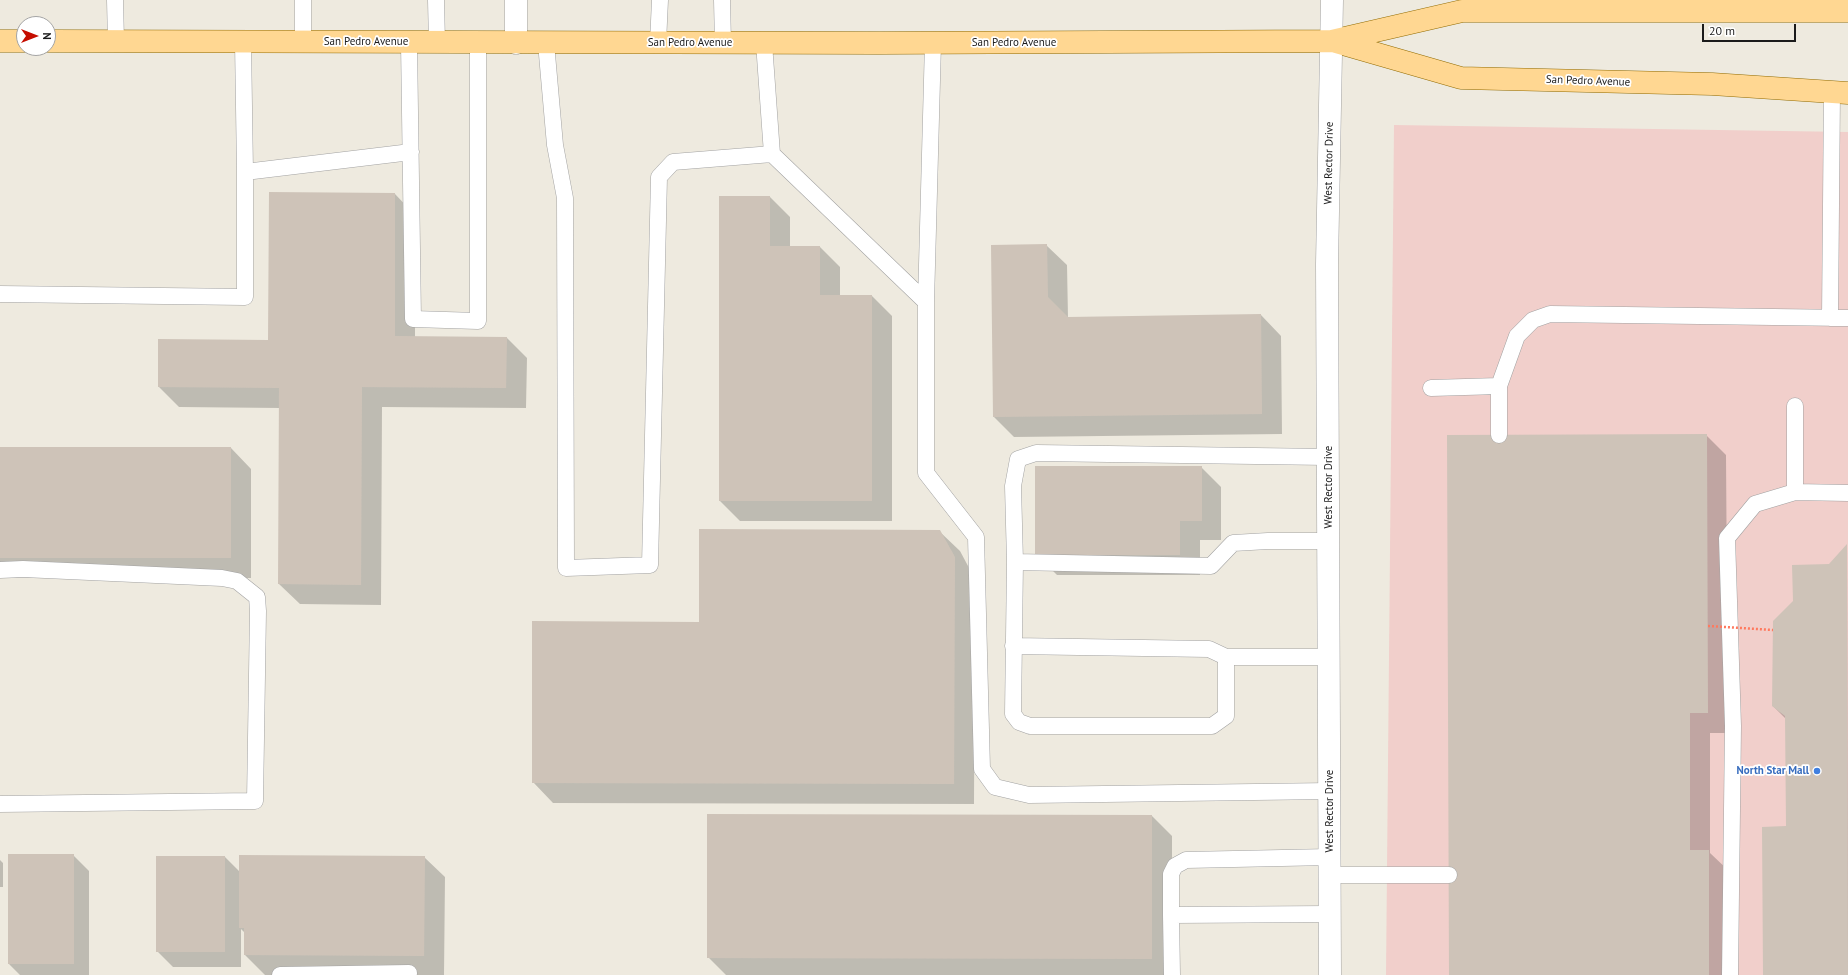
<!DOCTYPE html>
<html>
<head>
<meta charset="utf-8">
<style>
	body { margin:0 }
	#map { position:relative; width:1848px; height:975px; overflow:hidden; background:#eeeadf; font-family:"PT Sans",sans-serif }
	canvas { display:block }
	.north { position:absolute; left:16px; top:16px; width:40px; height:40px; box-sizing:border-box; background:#fff; border:1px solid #a4a4a4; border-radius:50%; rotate:90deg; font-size:11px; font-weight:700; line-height:16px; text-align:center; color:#1b1b1b }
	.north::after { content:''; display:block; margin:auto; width:14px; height:18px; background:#c50d00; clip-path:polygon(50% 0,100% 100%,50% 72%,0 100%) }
	.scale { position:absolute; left:1702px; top:24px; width:94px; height:18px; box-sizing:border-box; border:2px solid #1b1b1b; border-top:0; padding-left:5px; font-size:12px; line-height:14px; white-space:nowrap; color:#1b1b1b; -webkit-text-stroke:3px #fff; paint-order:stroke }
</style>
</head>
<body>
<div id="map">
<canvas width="1848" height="975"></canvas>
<div class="north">N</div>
<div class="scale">20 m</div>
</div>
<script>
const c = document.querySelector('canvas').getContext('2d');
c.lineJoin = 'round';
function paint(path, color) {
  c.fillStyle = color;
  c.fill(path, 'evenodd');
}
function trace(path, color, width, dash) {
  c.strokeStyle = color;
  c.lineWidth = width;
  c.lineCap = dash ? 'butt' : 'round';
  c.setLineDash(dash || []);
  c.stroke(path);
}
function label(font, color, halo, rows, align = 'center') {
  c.font = font + ' "PT Sans",sans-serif';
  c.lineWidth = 3.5;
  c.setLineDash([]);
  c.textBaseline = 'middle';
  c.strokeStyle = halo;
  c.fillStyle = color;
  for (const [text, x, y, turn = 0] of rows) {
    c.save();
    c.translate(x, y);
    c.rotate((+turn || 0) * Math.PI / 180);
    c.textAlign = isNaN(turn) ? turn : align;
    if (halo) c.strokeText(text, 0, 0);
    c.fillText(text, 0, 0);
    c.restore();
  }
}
const commercial = new Path2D(`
	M 1394,125 L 1848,132 L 1848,975 L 1386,975 Z`);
const shadow = new Path2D(`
	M 395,194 L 415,215 L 415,337 L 507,338 L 527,358 L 526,408 L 382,407 L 381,605 L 300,604 L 279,584 L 280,408 L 179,407 L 159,387 L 159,340 L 269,341 Z
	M 770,197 L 790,217 L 790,247 L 820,247 L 840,267 L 840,296 L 872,296 L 892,316 L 892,521 L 740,521 L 720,501 Z
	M 1046,245 L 1067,265 L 1068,318 L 1261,315 L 1281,336 L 1282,434 L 1014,437 L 994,417 L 992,246 Z
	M 1706,435 L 1726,455 L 1728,733 L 1710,733 L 1710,853 L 1729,871 L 1729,975 L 1451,975 Z
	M 0,448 L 231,448 L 251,469 L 251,578 L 4,578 L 0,574 Z
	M 1201,467 L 1221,487 L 1221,540 L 1200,540 L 1200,575 L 1057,575 L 1036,554 Z
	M 939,531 L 960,551 L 975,579 L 974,804 L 553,803 L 533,782 L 700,623 Z
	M 1847,545 L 1848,975 L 1764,975 L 1787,827 L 1786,719 L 1773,706 L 1830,565 Z
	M 1152,816 L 1172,836 L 1172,975 L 726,975 L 708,957 Z
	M 73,855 L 89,871 L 89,975 L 20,975 L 9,964 Z
	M 225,857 L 240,872 L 424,857 L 445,877 L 444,975 L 265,975 L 245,955 L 245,933 L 241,929 L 241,967 L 173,967 L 157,951 Z
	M 0,860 L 3,863 L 3,887 L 0,887 Z`);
const building = new Path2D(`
	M 269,192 L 395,193 L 395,336 L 507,337 L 506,388 L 362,387 L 361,585 L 278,584 L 279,388 L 158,387 L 158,339 L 268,340 Z
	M 719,196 L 770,196 L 770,246 L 820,246 L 820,295 L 872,295 L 872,501 L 719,501 Z
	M 1047,244 L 1048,297 L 1068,317 L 1261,314 L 1262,414 L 993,417 L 991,245 Z
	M 1707,434 L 1708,713 L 1690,713 L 1690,850 L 1709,850 L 1709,975 L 1449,975 L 1447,435 Z
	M 0,447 L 231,447 L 231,558 L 0,558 Z
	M 1035,466 L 1202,466 L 1202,521 L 1180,521 L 1180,555 L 1035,555 Z
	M 699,529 L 940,530 L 955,557 L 954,784 L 532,783 L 532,621 L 699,622 Z
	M 1847,544 L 1848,975 L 1763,975 L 1762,827 L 1786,826 L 1785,716 L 1772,706 L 1773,621 L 1793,601 L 1792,565 L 1829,564 Z
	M 707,814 L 1152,815 L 1152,959 L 707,958 Z
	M 8,854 L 74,854 L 74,964 L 8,964 Z
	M 239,855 L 425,856 L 424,956 L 244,955 L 244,928 L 239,928 Z
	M 156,856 L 225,856 L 225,952 L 156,952 Z`);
const service = new Path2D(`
	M 115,0 L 116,41
	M 436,0 L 437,43
	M 722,0 L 723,43
	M 243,42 L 245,172 L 411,152
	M 303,42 L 303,0
	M 409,43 L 413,319 L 478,321 L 478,43
	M 546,43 L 555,145 L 565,198 L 566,568 L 650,565 L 659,177 L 673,162 L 772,154 L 764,43
	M 658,43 L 660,0
	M 772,154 L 926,302 L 926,473 L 976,537 L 982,769 L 995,787 L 1029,795 L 1330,791
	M 0,294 L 245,297 L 245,172
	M 926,302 L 933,43
	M 1830,318 L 1832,92
	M 1431,388 L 1499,386
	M 1795,406 L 1795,492
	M 1499,435 L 1499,386 L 1517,336 L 1533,320 L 1550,314 L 1848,318
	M 1328,457 L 1036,453 L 1018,459 L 1013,486 L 1015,562 L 1211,566 L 1233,543 L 1268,541 L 1329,541
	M 1015,562 L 1013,714 L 1019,722 L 1030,726 L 1212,726 L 1226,716 L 1226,657 L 1329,657
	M 0,570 L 23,569 L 222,578 L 237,581 L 257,597 L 258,611 L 255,801 L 0,804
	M 1013,646 L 1209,649 L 1226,657
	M 1330,875 L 1449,875
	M 1330,914 L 1171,915 L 1171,874 L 1175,866 L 1186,860 L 1330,857
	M 1171,915 L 1172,975
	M 280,975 L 409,973
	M 1730,975 L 1733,726 L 1727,538 L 1755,504 L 1795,492 L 1848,493`);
const minor = new Path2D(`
	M 516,0 L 516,43`);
const tertiary = new Path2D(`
	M 1330,975 L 1327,264 L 1332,0`);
const primary = new Path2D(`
	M 0,41 L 24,41
	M 48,41 L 879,43 L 1332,41 L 1462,11 L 1848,11
	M 1336,42 L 1461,78 L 1712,84 L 1848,93`);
const pathBridge = new Path2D(`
	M 1708,626 L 1773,630`);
const markers = [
	[1817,771,4,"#3f7fe0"]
];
const streetNames = [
	["San Pedro Avenue",366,42],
	["San Pedro Avenue",690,43],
	["San Pedro Avenue",1014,43],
	["San Pedro Avenue",1588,81,2],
	["West Rector Drive",1329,163,-89],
	["West Rector Drive",1329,487,-90],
	["West Rector Drive",1330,811,-90]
];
const shopNames = [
	["North Star Mall",1809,771]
];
paint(commercial, '#f1cfcb');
paint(shadow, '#0003');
paint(building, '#cec3b8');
trace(service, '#a2a2a2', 17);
trace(minor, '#a2a2a2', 23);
trace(tertiary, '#a2a2a2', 23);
trace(primary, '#916b00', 23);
trace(service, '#fff', 16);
trace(minor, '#fff', 22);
trace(tertiary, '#fff', 22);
trace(primary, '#ffd792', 22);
trace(pathBridge, '#ff795e', 2.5, [2, 2]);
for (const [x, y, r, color] of markers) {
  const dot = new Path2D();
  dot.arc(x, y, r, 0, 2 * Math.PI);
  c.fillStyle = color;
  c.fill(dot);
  trace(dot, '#fff', 1.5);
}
label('11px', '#1b1b1b', '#fff', streetNames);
label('bold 11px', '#366cbe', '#fff', shopNames, 'right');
</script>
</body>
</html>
